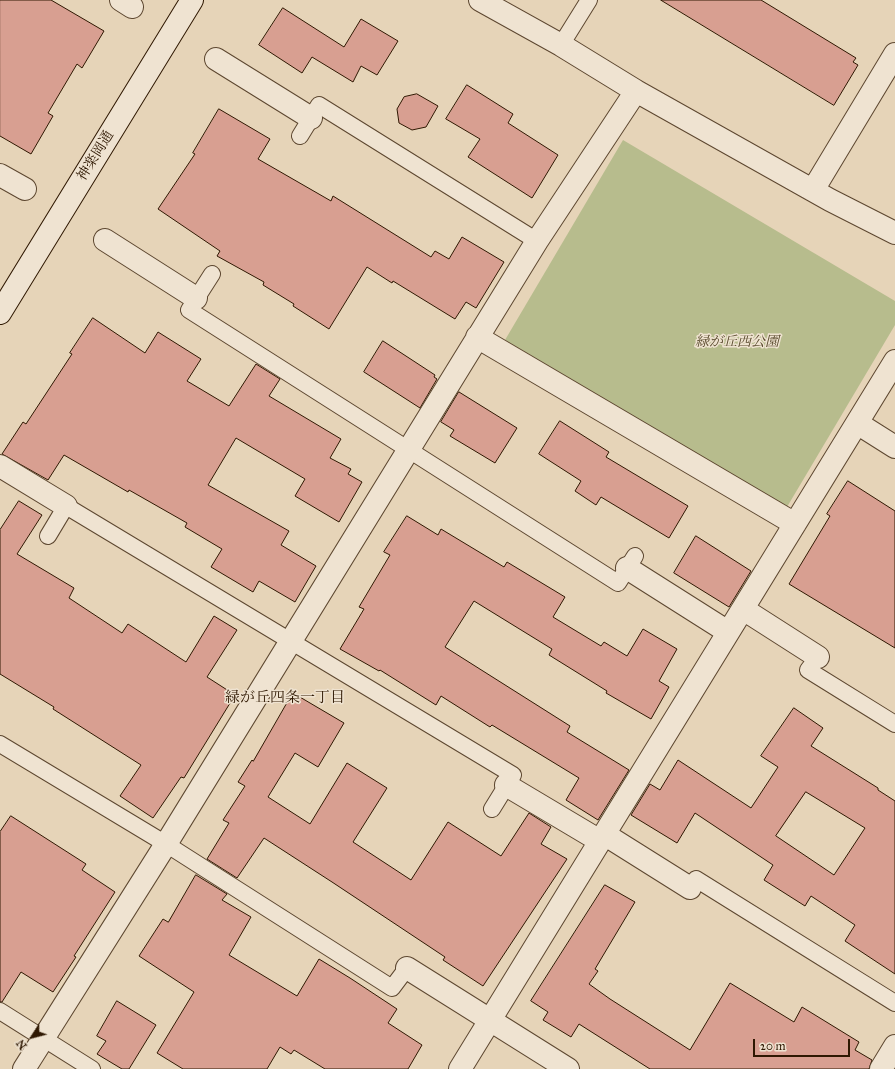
<!DOCTYPE html>
<html>
<head>
<meta charset="utf-8">
<style>
	body { margin:0 }
	#map { position:relative; width:895px; height:1069px; overflow:hidden; background:#e6d4b8; font-family:"IM FELL Great Primer",serif }
	canvas { display:block }
	.north { position:absolute; left:12px; top:1017px; width:40px; height:40px; -webkit-text-stroke:3px #efe3d1; paint-order:stroke; rotate:234deg; font-size:11px; font-weight:700; line-height:16px; text-align:center; color:#2f1802 }
	.north::after { content:''; display:block; margin:auto; width:14px; height:18px; background:#2f1802; clip-path:polygon(50% 0,100% 100%,50% 72%,0 100%) }
	.scale { position:absolute; left:753px; top:1039px; width:97px; height:18px; box-sizing:border-box; border:2px solid #2f1802; border-top:0; padding-left:5px; font-size:12px; line-height:14px; white-space:nowrap; color:#2f1802; -webkit-text-stroke:3px #efe3d1; paint-order:stroke }
</style>
</head>
<body>
<div id="map">
<canvas width="895" height="1069"></canvas>
<div class="north">N</div>
<div class="scale">20 m</div>
</div>
<script>
const c = document.querySelector('canvas').getContext('2d');
c.lineJoin = 'round';
function paint(path, color) {
  c.fillStyle = color;
  c.fill(path, 'evenodd');
}
function trace(path, color, width, dash) {
  c.strokeStyle = color;
  c.lineWidth = width;
  c.lineCap = dash ? 'butt' : 'round';
  c.setLineDash(dash || []);
  c.stroke(path);
}
function label(font, color, halo, rows, align = 'center') {
  c.font = font + ' "IM FELL Great Primer","Noto Serif JP",serif';
  c.lineWidth = 3;
  c.setLineDash([]);
  c.textBaseline = 'middle';
  c.strokeStyle = halo;
  c.fillStyle = color;
  for (const [text, x, y, turn = 0] of rows) {
    c.save();
    c.translate(x, y);
    c.rotate((+turn || 0) * Math.PI / 180);
    c.textAlign = isNaN(turn) ? turn : align;
    if (halo) c.strokeText(text, 0, 0);
    c.fillText(text, 0, 0);
    c.restore();
  }
}
const green = new Path2D(`
	M 623,140 L 895,301 L 895,325 L 787,507 L 505,340 Z`);
const building = new Path2D(`
	M 0,0 L 51,0 L 104,31 L 82,68 L 77,64 L 48,113 L 53,116 L 31,154 L 0,136 Z
	M 661,0 L 761,0 L 856,58 L 853,62 L 858,65 L 834,105 Z
	M 283,8 L 344,47 L 361,19 L 398,41 L 377,75 L 361,66 L 353,82 L 312,57 L 302,73 L 259,45 Z
	M 467,85 L 513,114 L 508,123 L 558,155 L 532,198 L 468,157 L 480,139 L 446,119 Z
	M 417,94 L 438,106 L 426,127 L 412,130 L 399,123 L 397,109 L 404,97 Z
	M 219,109 L 270,139 L 258,159 L 331,201 L 333,196 L 431,257 L 435,251 L 449,259 L 462,237 L 504,262 L 476,308 L 466,302 L 455,319 L 393,281 L 392,283 L 367,267 L 329,329 L 293,306 L 294,304 L 263,285 L 264,282 L 217,256 L 220,251 L 158,209 L 195,154 L 193,153 Z
	M 93,318 L 145,353 L 158,332 L 201,359 L 187,381 L 229,406 L 256,364 L 280,379 L 269,396 L 341,439 L 330,458 L 351,469 L 348,474 L 362,482 L 339,522 L 295,496 L 305,479 L 236,438 L 208,485 L 289,531 L 281,545 L 316,566 L 295,602 L 259,581 L 253,592 L 211,567 L 222,549 L 185,527 L 187,523 L 129,490 L 128,492 L 64,455 L 48,480 L 2,454 L 23,422 L 26,424 L 72,354 L 70,353 Z
	M 383,341 L 435,375 L 434,377 L 437,379 L 420,408 L 364,372 Z
	M 459,392 L 517,428 L 495,463 L 450,436 L 454,430 L 441,422 Z
	M 560,421 L 609,452 L 606,457 L 688,506 L 669,538 L 601,497 L 596,505 L 575,491 L 581,481 L 539,454 Z
	M 848,481 L 895,511 L 895,648 L 789,584 L 830,516 L 827,514 Z
	M 19,501 L 42,515 L 17,554 L 74,588 L 69,598 L 122,633 L 128,624 L 186,662 L 214,616 L 237,630 L 207,677 L 235,695 L 184,778 L 181,777 L 153,818 L 120,796 L 141,765 L 53,709 L 54,707 L 0,674 L 0,530 Z
	M 407,516 L 438,535 L 441,529 L 504,567 L 507,562 L 565,597 L 553,617 L 601,646 L 604,642 L 627,656 L 643,629 L 677,649 L 659,681 L 669,687 L 651,719 L 606,693 L 607,691 L 549,655 L 552,649 L 474,601 L 445,647 L 570,726 L 567,732 L 629,770 L 598,820 L 566,800 L 579,778 L 492,725 L 490,727 L 441,696 L 436,705 L 380,670 L 379,671 L 340,649 L 364,609 L 359,607 L 390,555 L 384,552 Z
	M 696,536 L 751,571 L 729,607 L 674,573 Z
	M 293,693 L 344,723 L 318,767 L 295,753 L 268,797 L 310,824 L 347,763 L 387,788 L 353,842 L 411,880 L 448,822 L 501,856 L 529,813 L 551,827 L 541,844 L 567,859 L 483,986 L 443,960 L 445,957 L 332,882 L 264,838 L 237,878 L 207,859 L 229,823 L 223,820 L 245,786 L 238,782 L 252,760 L 253,761 Z
	M 794,708 L 823,728 L 811,746 L 878,788 L 878,790 L 895,801 L 895,974 L 845,941 L 855,925 L 811,896 L 805,906 L 764,880 L 773,865 L 695,813 L 677,843 L 631,815 L 650,784 L 660,790 L 678,760 L 751,808 L 778,767 L 761,756 ZM 806,792 L 865,828 L 834,875 L 776,836 Z
	M 11,816 L 86,864 L 82,870 L 115,892 L 74,956 L 76,957 L 53,992 L 21,972 L 2,1002 L 0,1002 L 0,832 Z
	M 196,875 L 227,894 L 222,900 L 251,917 L 229,955 L 297,996 L 319,959 L 350,978 L 397,1009 L 388,1023 L 422,1045 L 408,1069 L 325,1069 L 294,1050 L 291,1054 L 280,1047 L 267,1069 L 183,1069 L 157,1053 L 194,992 L 139,956 L 163,919 L 168,922 Z
	M 605,885 L 635,902 L 595,969 L 598,971 L 589,984 L 610,999 L 690,1050 L 730,983 L 794,1022 L 802,1007 L 859,1042 L 855,1050 L 872,1060 L 869,1069 L 650,1069 L 579,1024 L 571,1037 L 543,1020 L 548,1012 L 531,1001 Z
	M 117,1001 L 156,1025 L 129,1069 L 122,1069 L 97,1054 L 106,1041 L 97,1036 Z`);
const lane = new Path2D(`
	M 561,45 L 589,0
	M 300,136 L 319,105 L 537,241
	M 212,274 L 189,310 L 618,583 L 635,556
	M 48,536 L 66,506 L 513,775 L 492,809
	M 818,657 L 808,670 L 895,724
	M 0,744 L 166,844 L 392,988 L 407,968
	M 690,888 L 696,879 L 895,1003
	M 0,1011 L 92,1069`);
const street = new Path2D(`
	M 121,0 L 132,7
	M 480,0 L 561,45 L 636,91 L 830,200 L 895,233
	M 216,59 L 311,118
	M 0,175 L 25,189
	M 813,190 L 895,54
	M 105,240 L 196,298
	M 477,337 L 795,524
	M 857,423 L 895,447
	M 0,466 L 66,506
	M 627,568 L 728,632
	M 743,609 L 818,657
	M 506,785 L 600,841
	M 604,834 L 690,888
	M 407,968 L 568,1069
	M 24,1069 L 166,844 L 537,241 L 636,91
	M 460,1069 L 895,361
	M 881,1069 L 895,1046`);
const secondary = new Path2D(`
	M 0,313 L 192,0`);
const streetNames = [
	["神楽岡通",96,156,-58]
];
const parkNames = [
	["緑が丘西公園",737,343]
];
const neighbourhoodNames = [
	["緑が丘四条一丁目",285,698]
];
paint(green, '#b7bc8d');
paint(building, '#d89f91');
trace(building, '#2f1802', 1);
trace(lane, '#5d4730', 18);
trace(street, '#5d4730', 24);
trace(secondary, '#2f1802', 24);
trace(lane, '#efe3d1', 16);
trace(street, '#efe3d1', 22);
trace(secondary, '#efe3d1', 22);
label('14px', '#2f1802', '#efe3d1', streetNames);
label('italic 14px', '#58492c', '#efe3d1', parkNames);
label('15px', '#2f1802', '#efe3d1', neighbourhoodNames);
</script>
</body>
</html>
